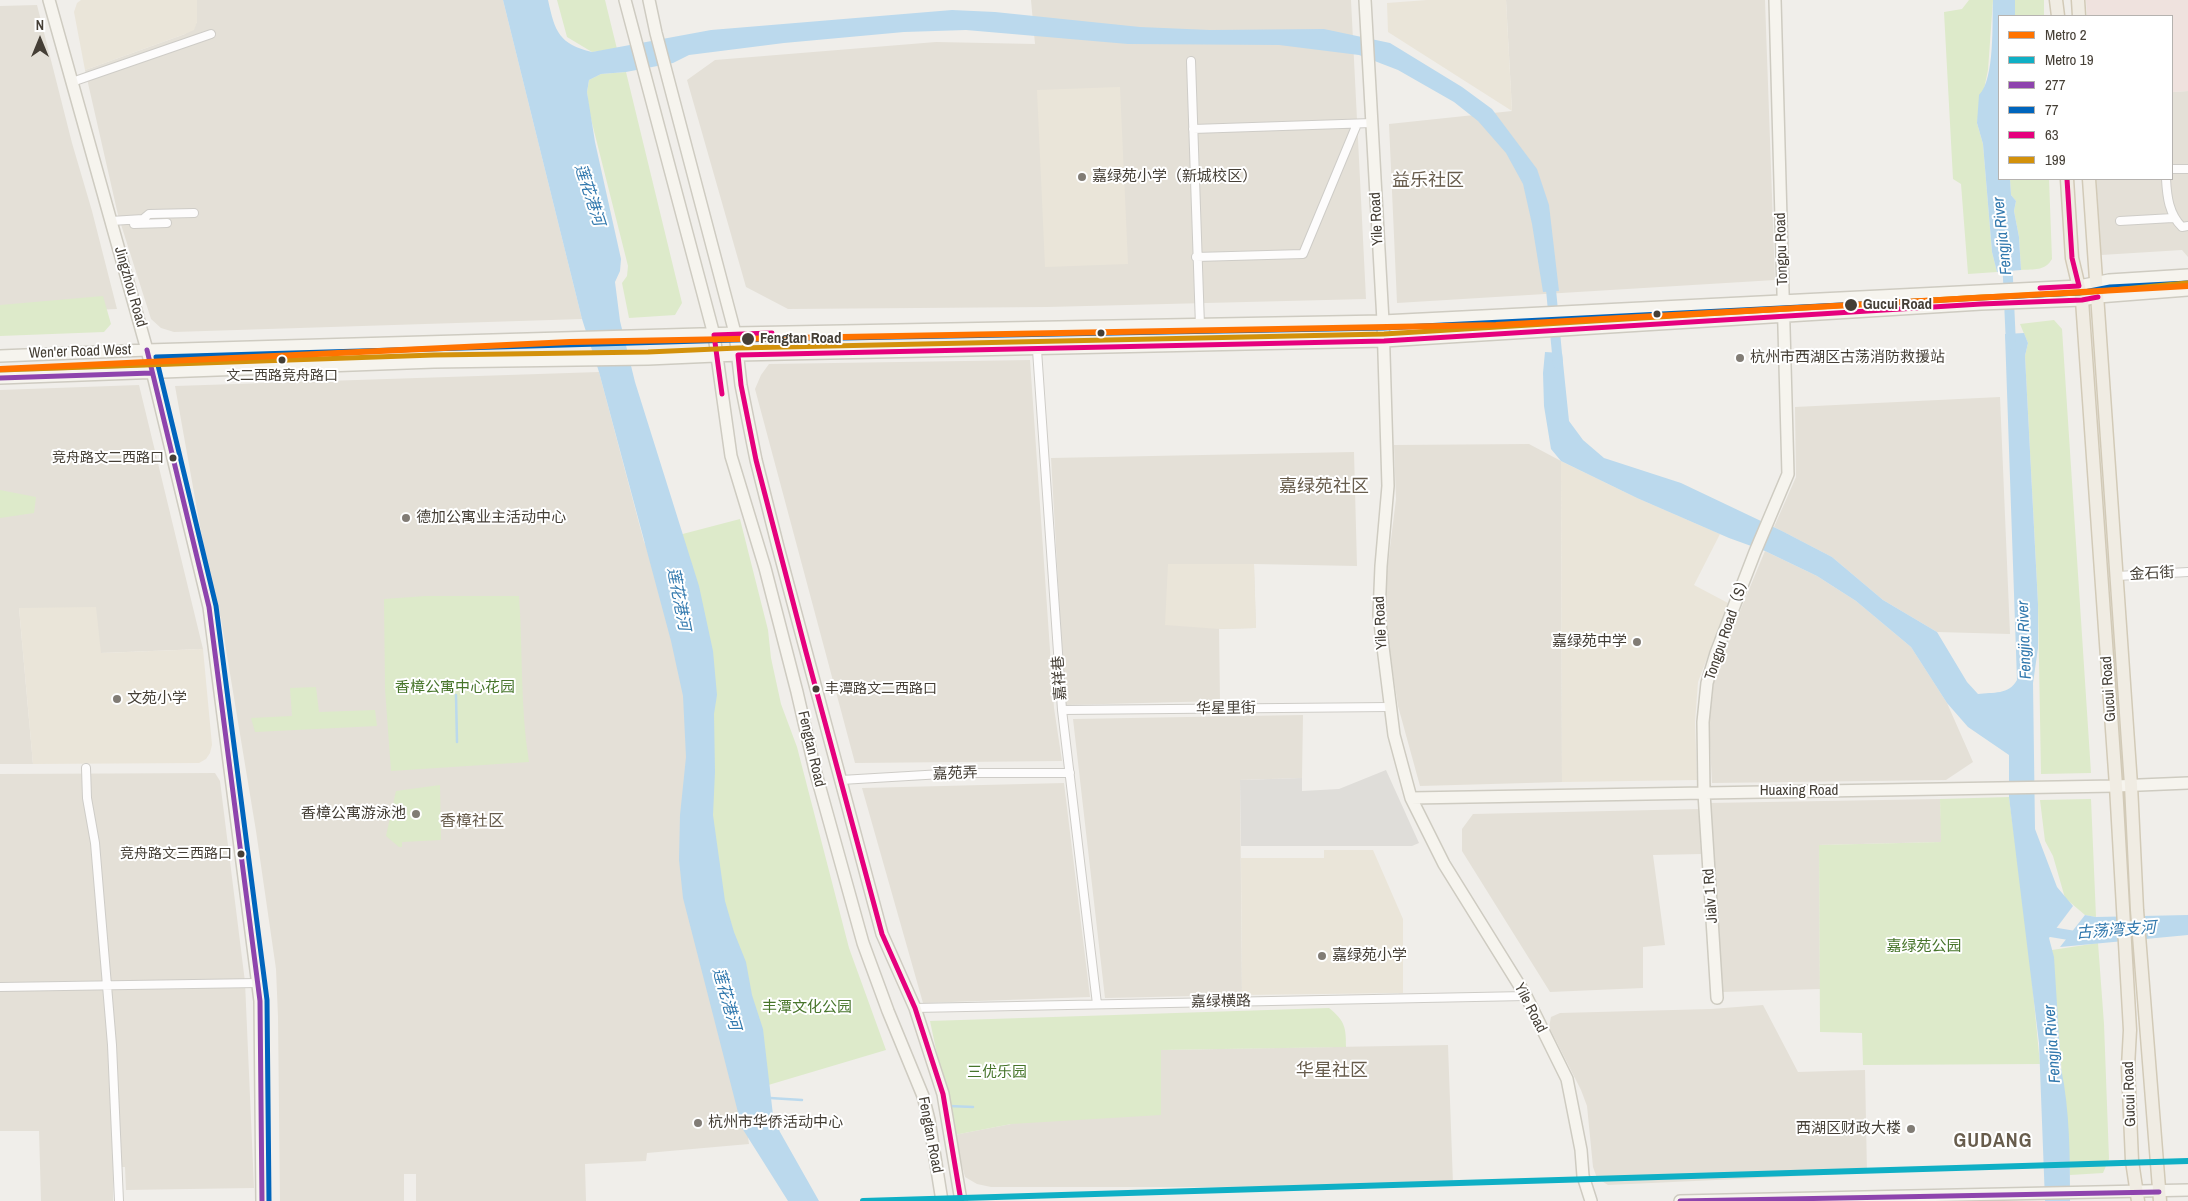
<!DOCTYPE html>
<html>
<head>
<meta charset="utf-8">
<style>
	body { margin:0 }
	#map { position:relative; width:2188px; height:1201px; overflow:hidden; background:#f0eeea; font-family:"Archivo Narrow",sans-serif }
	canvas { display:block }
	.legend { position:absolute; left:1998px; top:15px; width:175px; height:165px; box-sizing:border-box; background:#fff; border:1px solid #b5b2af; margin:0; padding:6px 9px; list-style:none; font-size:15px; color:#453f36 }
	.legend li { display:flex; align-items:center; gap:10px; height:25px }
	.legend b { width:25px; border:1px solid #b5b2af }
	.north { position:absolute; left:15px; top:15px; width:50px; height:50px; -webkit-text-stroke:4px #fff; paint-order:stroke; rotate:0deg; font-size:14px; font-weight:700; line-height:20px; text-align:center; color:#453f36 }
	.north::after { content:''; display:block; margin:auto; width:18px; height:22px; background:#453f36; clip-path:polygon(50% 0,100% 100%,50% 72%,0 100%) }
</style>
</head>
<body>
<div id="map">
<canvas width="2188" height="1201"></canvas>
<ul class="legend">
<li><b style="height:6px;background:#ff7300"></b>Metro 2</li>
<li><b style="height:6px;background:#0fafc5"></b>Metro 19</li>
<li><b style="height:6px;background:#8e44ad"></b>277</li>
<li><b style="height:6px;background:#0065bd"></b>77</li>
<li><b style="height:6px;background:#e5007d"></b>63</li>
<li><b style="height:6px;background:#d3910b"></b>199</li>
</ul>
<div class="north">N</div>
</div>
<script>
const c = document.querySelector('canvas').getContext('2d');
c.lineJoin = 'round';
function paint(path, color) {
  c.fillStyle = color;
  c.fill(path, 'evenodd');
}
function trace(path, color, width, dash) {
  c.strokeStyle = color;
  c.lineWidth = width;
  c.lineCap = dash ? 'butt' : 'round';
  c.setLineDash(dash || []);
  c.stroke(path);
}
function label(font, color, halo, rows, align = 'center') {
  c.font = font + ' "Archivo Narrow","Noto Sans SC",sans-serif';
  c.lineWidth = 4;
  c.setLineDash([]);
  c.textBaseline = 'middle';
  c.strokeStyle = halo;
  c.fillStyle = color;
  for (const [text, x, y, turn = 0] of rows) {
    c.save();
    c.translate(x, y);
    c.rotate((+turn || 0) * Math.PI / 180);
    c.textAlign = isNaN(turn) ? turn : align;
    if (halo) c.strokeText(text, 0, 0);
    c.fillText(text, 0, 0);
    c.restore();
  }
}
const residential = new Path2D(`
	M 197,0 L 503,0 L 582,319 L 174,332 L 161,328 L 151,319 L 118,215 L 85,70 L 185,34 L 197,22 Z
	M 1031,0 L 1351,0 L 1366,299 L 1047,307 L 788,309 L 746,287 L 687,80 L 715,60 L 936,42 L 1035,44 Z
	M 1506,0 L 1765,0 L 1775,280 L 1397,303 L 1389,124 L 1512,111 Z
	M 37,5 L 72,143 L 92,211 L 117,309 L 0,314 L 0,6 Z
	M 2188,91 L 2188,257 L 2182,250 L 2101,255 L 2096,179 L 2172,179 L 2172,92 Z
	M 1030,360 L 1054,708 L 1062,761 L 855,763 L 755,389 L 761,375 L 769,364 Z
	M 599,372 L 644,542 L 666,578 L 690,712 L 749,1144 L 647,1153 L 646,1161 L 585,1164 L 586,1201 L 416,1201 L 416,1174 L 404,1174 L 404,1201 L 280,1201 L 278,1017 L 276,969 L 256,831 L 221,619 L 206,560 L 175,386 Z
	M 139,385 L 203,649 L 101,653 L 19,608 L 33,764 L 0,764 L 0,390 Z
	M 2000,397 L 2010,634 L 1937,632 L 1883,600 L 1832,557 L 1774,527 L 1796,477 L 1795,407 Z
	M 1529,444 L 1561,461 L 1562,782 L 1420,786 L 1398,706 L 1385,620 L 1387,572 L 1396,499 L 1394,445 Z
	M 1354,452 L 1357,566 L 1254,564 L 1256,628 L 1219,629 L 1220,701 L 1065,705 L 1051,458 Z
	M 1765,551 L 1817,576 L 1856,601 L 1911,647 L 1947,703 L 1973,762 L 1946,780 L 1712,783 L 1709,724 L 1714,680 L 1728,640 Z
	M 1303,715 L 1302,778 L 1240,780 L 1242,995 L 1105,998 L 1073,719 Z
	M 215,773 L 220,781 L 245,982 L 254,1188 L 126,1190 L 125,1167 L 113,1167 L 113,1201 L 41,1201 L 39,1131 L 0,1131 L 0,774 Z
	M 1064,783 L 1090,997 L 923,1003 L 862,788 Z
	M 1940,799 L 1942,842 L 1819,845 L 1820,989 L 1722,992 L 1709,803 Z
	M 1700,809 L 1701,854 L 1653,855 L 1665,945 L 1643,947 L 1643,988 L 1550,992 L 1462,851 L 1462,829 L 1473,814 Z
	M 1763,1005 L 1798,1072 L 1865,1070 L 1867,1173 L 1608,1185 L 1597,1178 L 1593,1167 L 1587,1106 L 1581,1090 L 1549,1027 L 1551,1017 L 1560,1013 L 1711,1009 Z
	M 1448,1045 L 1453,1184 L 1218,1187 L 991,1187 L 977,1184 L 965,1177 L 954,1135 L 1011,1124 L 1161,1050 Z`);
const education = new Path2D(`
	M 81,0 L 197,0 L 197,22 L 194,30 L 185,34 L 85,70 L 74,12 L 77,3 Z
	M 1427,0 L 1506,0 L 1512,111 L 1388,32 L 1387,3 Z
	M 1120,87 L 1128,264 L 1045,267 L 1037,90 Z
	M 1561,461 L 1637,498 L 1720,534 L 1694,585 L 1728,603 L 1698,682 L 1695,722 L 1697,780 L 1562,782 Z
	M 1168,564 L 1254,564 L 1256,628 L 1219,629 L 1165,625 Z
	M 96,607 L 101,653 L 203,649 L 212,745 L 210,753 L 206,759 L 199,763 L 33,764 L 19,608 Z
	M 1324,850 L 1373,850 L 1403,919 L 1403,993 L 1242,995 L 1241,858 L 1324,858 Z`);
const medical = new Path2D(`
	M 2086,0 L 2188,0 L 2188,91 L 2172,92 L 2172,16 L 2087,16 Z`);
const green = new Path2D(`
	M 557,0 L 605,0 L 617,49 L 592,52 L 567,37 Z
	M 1969,0 L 1993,0 L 1988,70 L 1977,123 L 1983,144 L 1992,252 L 1997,272 L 1968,274 L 1961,184 L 1953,179 L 1944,12 L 1962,9 Z
	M 2015,0 L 2044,0 L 2044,16 L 2015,16 Z
	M 626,72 L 682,303 L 675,315 L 629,318 L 622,283 L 627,276 L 628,266 L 589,111 L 587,92 L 589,80 L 601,74 Z
	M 2010,179 L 2049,179 L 2052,259 C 2045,271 2034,269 2021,270 L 2019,237 L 2014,211 L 2016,201 L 2011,195 Z
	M 103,296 L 111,324 L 104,332 L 0,336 L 0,305 Z
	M 2054,320 L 2062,329 L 2091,773 L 2041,774 L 2038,604 L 2025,356 L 2028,343 L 2020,324 Z
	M 0,490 L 36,497 L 34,513 L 0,518 Z
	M 740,519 L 768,630 L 771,658 L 781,704 L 797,747 L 849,948 L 886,1050 L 765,1086 L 714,889 L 675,536 Z
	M 426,596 L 519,596 C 523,651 520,707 529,762 L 391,771 L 385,689 L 384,599 Z
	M 316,687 L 319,712 L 375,710 L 377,726 L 255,732 L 251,718 L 292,716 L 290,688 Z
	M 440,785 L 441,840 L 402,842 L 402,847 L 399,847 L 386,836 L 396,791 Z
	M 2009,797 L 2027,929 L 2040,1064 L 1863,1065 L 1862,1033 L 1820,1032 L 1819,845 L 1941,842 L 1940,799 Z
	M 2091,799 L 2096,917 L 2085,915 L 2065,898 L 2053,856 L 2045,841 L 2040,800 Z
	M 2098,943 L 2104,1024 L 2109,1159 L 2103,1173 L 2070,1175 L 2052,950 Z
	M 1329,1008 C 1345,1021 1346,1027 1346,1047 L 1161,1050 L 1161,1115 L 1011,1124 L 954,1135 L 930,1021 Z`);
const parking = new Path2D(`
	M 1386,770 L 1419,843 L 1412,846 L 1241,846 L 1240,780 L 1302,778 L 1302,791 L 1339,789 Z`);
const water = new Path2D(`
	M 503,0 L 548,0 C 555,32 559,44 592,52 L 711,30 L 952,10 L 995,12 L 1140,27 L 1210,30 L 1324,29 L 1390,43 L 1462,87 L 1492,109 L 1537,169 L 1549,205 L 1559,291 L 1543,292 L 1532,224 L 1523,184 L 1506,153 L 1478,121 L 1454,102 L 1398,70 L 1359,55 L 1279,45 L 1128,44 L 966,30 L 904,32 L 784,43 L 689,55 L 673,63 L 626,72 L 601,74 L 589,80 L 587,92 L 595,142 L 621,259 L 620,271 L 615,282 L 620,321 L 635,382 L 699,586 L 713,651 L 717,695 L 714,714 L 715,772 L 713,815 L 725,901 L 734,932 L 746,962 L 752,995 L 763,1029 L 773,1115 L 780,1132 L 819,1201 L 788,1201 L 742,1128 L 683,898 L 679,860 L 680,815 L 686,757 L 683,696 L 671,641 L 599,372 L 582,319 Z
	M 1993,0 L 2015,0 L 2015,16 L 1999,16 L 1999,179 L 2010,179 L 2011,195 L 2016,201 L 2014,211 L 2019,237 L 2021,270 L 1997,272 L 1992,252 L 1983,144 L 1977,123 L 1979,95 C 1995,79 1992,22 1993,0 Z
	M 2024,333 L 2028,343 L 2025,356 L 2038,604 L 2038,648 L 2033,683 L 2035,829 L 2057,887 L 2073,906 L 2049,938 L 2054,957 L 2061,1068 C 2070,1111 2070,1157 2070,1201 L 2045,1201 L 2039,1043 L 2009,797 L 2009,755 L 1968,727 L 1947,703 L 1911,647 L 1856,601 L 1817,576 L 1765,551 L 1729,538 L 1637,498 L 1561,461 L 1551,449 L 1544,406 L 1543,373 L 1545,352 L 1562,353 L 1569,421 L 1583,440 L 1604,458 L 1681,483 L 1782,531 L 1832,557 L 1883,600 L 1937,632 L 1967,682 L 1978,694 C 1993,692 2009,695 2017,680 L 2005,334 Z
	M 2085,915 L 2096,917 L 2188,915 L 2188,935 L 2060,947 Z`);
const stream = new Path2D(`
	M 456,695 L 457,742
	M 770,1098 L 802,1100
	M 949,1106 L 973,1107`);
const canal = new Path2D(`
	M 2007,257 L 2011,345
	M 1550,279 L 1558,364
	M 2045,931 L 2081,937`);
const street = new Path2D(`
	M 1191,61 L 1200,326
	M 72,82 L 211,34
	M 1193,129 L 1372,123
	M 2172,169 L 2188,169
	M 2166,179 C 2167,197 2169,214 2182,227 L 2188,226
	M 111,221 L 143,219 L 149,214 L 194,213
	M 2120,221 L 2173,218
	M 134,224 L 167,223
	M 1196,257 L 1303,254 L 1357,124
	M 1037,350 L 1062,710 L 1097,1004
	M 2117,576 L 2188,572
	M 1062,710 L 1390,707
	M 86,768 L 87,798 L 95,843 L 112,1045 L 119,1201
	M 841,780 L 959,773 L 1070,773
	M 0,987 L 258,983
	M 915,1008 L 1526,996`);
const secondary = new Path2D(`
	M 49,0 L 147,350 L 209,607 L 260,1001 L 262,1201
	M 625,0 L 714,335 L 731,456 L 765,568 L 797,692 L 815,770 L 863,943 L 888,1011 L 923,1096 L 929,1120 L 942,1201
	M 649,0 L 656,33 L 735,333 L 741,385 L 756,460 L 778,547 L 882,934 L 915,1008 L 943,1094 L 961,1201
	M 1365,0 L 1383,321 L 1388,486 L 1381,566 L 1379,615 L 1394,735 L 1411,798 L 1444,864 L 1526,996 L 1567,1079 L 1581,1150 L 1583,1176 L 1591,1201
	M 0,356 L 147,350 L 735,333 L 1383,321 L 2079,286 L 2109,280 L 2188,275
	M 0,378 L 434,362 L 648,359 L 738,355 L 1384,341 L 1981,304 L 2082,300 L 2098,297 L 2188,290
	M 1411,798 L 2116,786 L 2188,783
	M 1717,998 L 1704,793 L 1703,722 L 1707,683 L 1716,653 L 1755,552 L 1788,474 L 1775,0
	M 1680,1201 L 2188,1190`);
const primary = new Path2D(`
	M 2056,0 L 2058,16
	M 2078,0 L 2079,16
	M 2067,179 L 2072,258 L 2082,300 L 2116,786 L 2130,1030 L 2128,1067 L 2132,1161 L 2138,1201
	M 2089,179 L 2131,785 L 2137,910 L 2160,1201`);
const bus1 = new Path2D(`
	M 147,350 L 209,607 L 260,1001 L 262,1201
	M 0,378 L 152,373
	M 1680,1201 L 2159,1192`);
const bus2 = new Path2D(`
	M 269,1201 L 267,1000 L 216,606 L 156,357 L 735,340 L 1383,328 L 2079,293 L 2110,287 L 2188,283`);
const bus3 = new Path2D(`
	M 2040,288 L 2079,286 L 2072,258 L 2067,179
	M 722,394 L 714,335 L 772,333
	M 961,1201 L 943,1094 L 915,1008 L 882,934 L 806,652 L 756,460 L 741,385 L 738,355 L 1384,341 L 1981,304 L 2082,300 L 2098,297`);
const bus4 = new Path2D(`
	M 0,370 L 434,355 L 648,352 L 738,348 L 1384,334 L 1981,297 L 2081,293 L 2187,283`);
const metro1 = new Path2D(`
	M 0,369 L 570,342 L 1496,325 L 2188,286`);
const metro2 = new Path2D(`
	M 863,1201 L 2188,1161`);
const markers = [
	[1082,177,5,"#817c75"],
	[1851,305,7,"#453f36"],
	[1657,314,4.5,"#453f36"],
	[1101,333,4.5,"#453f36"],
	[748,339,7,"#453f36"],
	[1740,358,5,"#817c75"],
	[282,360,4.5,"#453f36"],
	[173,458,4.5,"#453f36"],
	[406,518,5,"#817c75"],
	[1637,642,5,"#817c75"],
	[816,689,4.5,"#453f36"],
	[117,699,5,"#817c75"],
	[416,814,5,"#817c75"],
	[241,854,4.5,"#453f36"],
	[1322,956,5,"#817c75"],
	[698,1123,5,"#817c75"],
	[1911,1129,5,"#817c75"]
];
const busNames = [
	["文二西路竞舟路口",282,376,"center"],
	["竞舟路文二西路口",164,458],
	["丰潭路文二西路口",825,689,"left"],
	["竞舟路文三西路口",232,854]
];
const poiNames = [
	["嘉绿苑小学（新城校区）",1092,177],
	["杭州市西湖区古荡消防救援站",1750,358],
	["德加公寓业主活动中心",416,518],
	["嘉绿苑中学",1627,642,"right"],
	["文苑小学",127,699],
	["香樟公寓游泳池",406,814,"right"],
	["嘉绿苑小学",1332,956],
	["杭州市华侨活动中心",708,1123],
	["西湖区财政大楼",1901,1129,"right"]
];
const streetNames = [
	["Yile Road",1377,219,-93],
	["Tongpu Road",1782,249,-92],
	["Jingzhou Road",130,287,74],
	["Wen'er Road West",80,352,-2],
	["金石街",2152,574,-3],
	["Yile Road",1381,623,-93],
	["Tongpu Road（S）",1728,627,-71],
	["嘉祥巷",1060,678,-94],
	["Gucui Road",2109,689,-94],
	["华星里街",1226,709,-1],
	["Fengtan Road",811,749,77],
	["嘉苑弄",955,774,-2],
	["Huaxing Road",1799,791],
	["Jialv 1 Rd",1711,896,-94],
	["嘉绿横路",1221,1002,-1],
	["Yile Road",1530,1008,63],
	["Gucui Road",2130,1094,-92],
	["Fengtan Road",930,1135,79]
];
const stopNames = [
	["Gucui Road",1863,305],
	["Fengtan Road",760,339]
];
const parkNames = [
	["香樟公寓中心花园",455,688],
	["嘉绿苑公园",1924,947],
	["丰潭文化公园",807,1008],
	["三优乐园",997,1073]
];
const waterNames = [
	["莲花港河",589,195,72],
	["Fengjia River",2003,236,-96],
	["莲花港河",678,599,79],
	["Fengjia River",2025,640,-92],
	["古荡湾支河",2116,931,-4],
	["莲花港河",726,999,74],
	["Fengjia River",2053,1044,-94]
];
const neighbourhoodNames = [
	["香樟社区",472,822]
];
const quarterNames = [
	["益乐社区",1428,181],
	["嘉绿苑社区",1324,487],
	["华星社区",1332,1071]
];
const districtNames = [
	["GUDANG",1993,1142]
];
paint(residential, '#e4e0d7');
paint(education, '#eae5d9');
paint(medical, '#efe2de');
paint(green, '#ddeaca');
paint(parking, '#dfddd9');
paint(water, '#bbd9ed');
trace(stream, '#bbd9ed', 2.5);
trace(canal, '#bbd9ed', 10);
trace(street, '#ceccc7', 10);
trace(secondary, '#cecbc1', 14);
trace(primary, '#d2cab7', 15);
trace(street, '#fdfcfc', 8);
trace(secondary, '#f6f4ee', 11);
trace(primary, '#f0ece3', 12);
trace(bus1, '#8e44ad', 5);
trace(bus2, '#0065bd', 5);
trace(bus3, '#e5007d', 5);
trace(bus4, '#d3910b', 5);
trace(metro1, '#ff7300', 6);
trace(metro2, '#0fafc5', 6);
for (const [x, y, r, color] of markers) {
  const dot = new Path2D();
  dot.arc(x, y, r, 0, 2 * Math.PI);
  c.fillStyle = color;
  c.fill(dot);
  trace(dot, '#fff', 2);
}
label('14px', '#453f36', '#fff', busNames, 'right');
label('15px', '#453f36', '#fff', poiNames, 'left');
label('15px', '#453f36', '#fff', streetNames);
label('bold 15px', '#453f36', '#fff', stopNames, 'left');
label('15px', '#47752b', '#fff', parkNames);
label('italic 16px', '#3279ae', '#fff', waterNames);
label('16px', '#685d4d', '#fff', neighbourhoodNames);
label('18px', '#685d4d', '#fff', quarterNames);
c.letterSpacing = '1px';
label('bold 20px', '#685d4d', '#fff', districtNames);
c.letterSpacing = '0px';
</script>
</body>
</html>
